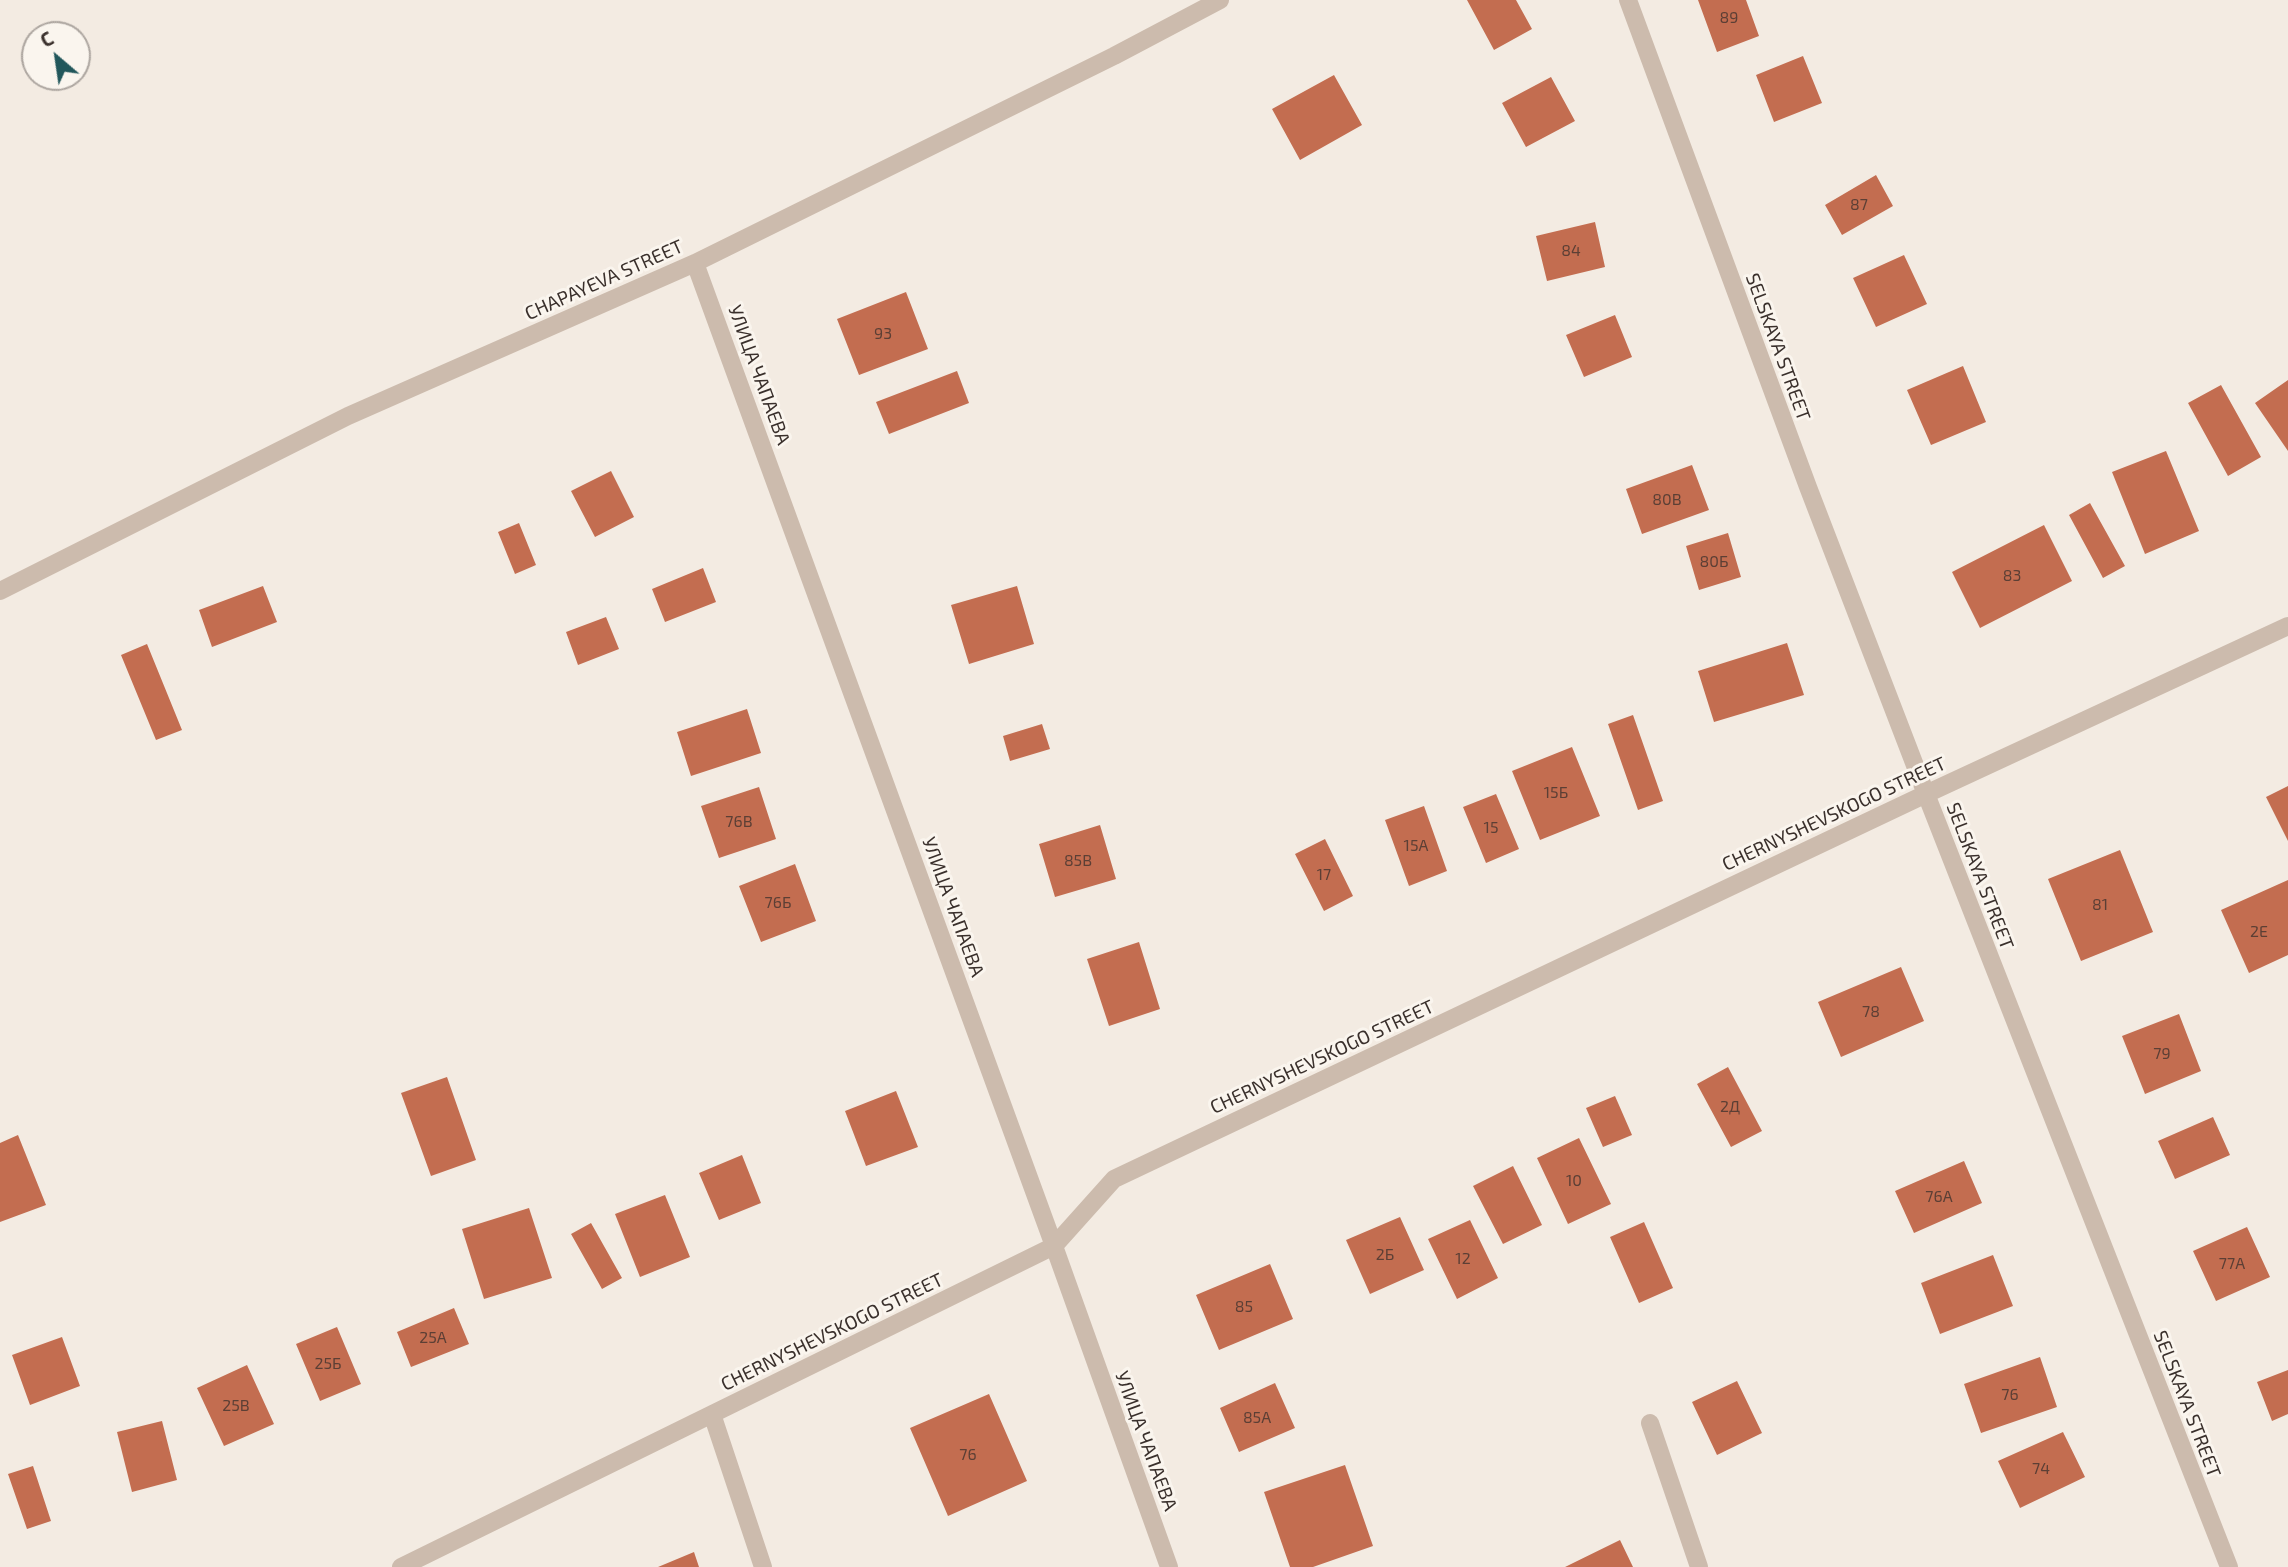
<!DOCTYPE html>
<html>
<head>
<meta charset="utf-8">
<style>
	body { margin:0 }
	#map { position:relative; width:2288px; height:1567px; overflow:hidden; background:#f3ebe2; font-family:"Exo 2",sans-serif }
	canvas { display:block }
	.north { position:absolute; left:21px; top:21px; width:70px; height:70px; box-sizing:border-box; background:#faf5ee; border:2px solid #ada6a0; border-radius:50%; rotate:331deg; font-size:19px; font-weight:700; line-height:28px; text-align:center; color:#3a302c }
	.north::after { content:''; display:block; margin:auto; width:24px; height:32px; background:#22575b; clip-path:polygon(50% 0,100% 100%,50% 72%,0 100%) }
</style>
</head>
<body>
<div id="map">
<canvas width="2288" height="1567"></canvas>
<div class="north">С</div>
</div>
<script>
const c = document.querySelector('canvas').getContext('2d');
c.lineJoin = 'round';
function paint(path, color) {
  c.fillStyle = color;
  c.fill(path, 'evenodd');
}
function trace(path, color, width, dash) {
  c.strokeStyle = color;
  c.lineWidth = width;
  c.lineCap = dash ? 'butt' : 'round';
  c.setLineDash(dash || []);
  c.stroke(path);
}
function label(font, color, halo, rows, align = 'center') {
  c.font = font + ' "Exo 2",sans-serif';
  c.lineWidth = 6;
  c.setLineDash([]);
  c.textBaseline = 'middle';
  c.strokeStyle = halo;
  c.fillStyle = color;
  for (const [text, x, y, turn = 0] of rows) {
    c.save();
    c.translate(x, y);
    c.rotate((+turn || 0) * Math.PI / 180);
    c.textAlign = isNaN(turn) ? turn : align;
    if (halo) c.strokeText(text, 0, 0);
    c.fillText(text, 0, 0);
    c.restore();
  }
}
const building = new Path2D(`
	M 1467,0 L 1516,0 L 1532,29 L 1494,50 Z
	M 1698,0 L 1746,0 L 1759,36 L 1717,52 Z
	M 1803,56 L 1822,103 L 1774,122 L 1756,75 Z
	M 1334,75 L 1362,125 L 1300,160 L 1272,109 Z
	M 1551,77 L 1575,121 L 1526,147 L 1502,103 Z
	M 1876,175 L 1893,206 L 1842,235 L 1825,205 Z
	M 1595,222 L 1605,267 L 1547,281 L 1536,236 Z
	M 1904,255 L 1927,304 L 1876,327 L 1853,278 Z
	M 906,292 L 928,349 L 859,375 L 837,319 Z
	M 1615,315 L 1632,357 L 1584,377 L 1566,335 Z
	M 1963,366 L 1986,422 L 1931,445 L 1907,390 Z
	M 957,371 L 969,403 L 889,434 L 876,402 Z
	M 2288,380 L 2288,451 L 2255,403 Z
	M 2221,385 L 2261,457 L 2228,476 L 2188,403 Z
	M 2166,451 L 2199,531 L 2145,554 L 2112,472 Z
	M 1692,465 L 1709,510 L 1642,534 L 1626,489 Z
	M 611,471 L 634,517 L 595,537 L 571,491 Z
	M 2090,503 L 2125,566 L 2103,578 L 2069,515 Z
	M 519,523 L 536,565 L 515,574 L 498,532 Z
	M 2044,525 L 2072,581 L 1980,628 L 1952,572 Z
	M 1728,533 L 1741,577 L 1699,590 L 1686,546 Z
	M 703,568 L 716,602 L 665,622 L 652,589 Z
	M 263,586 L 277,622 L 212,647 L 199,610 Z
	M 1017,586 L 1034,644 L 969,664 L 951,605 Z
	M 606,617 L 619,649 L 578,665 L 566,632 Z
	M 1787,643 L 1804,695 L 1714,722 L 1698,671 Z
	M 147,644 L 182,730 L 156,740 L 121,655 Z
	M 747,709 L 761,753 L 691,776 L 677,732 Z
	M 1633,715 L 1663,801 L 1638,810 L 1608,724 Z
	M 1042,724 L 1050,749 L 1010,761 L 1003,736 Z
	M 1572,747 L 1600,816 L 1540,840 L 1512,771 Z
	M 2288,786 L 2288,841 L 2266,797 Z
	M 759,787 L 776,839 L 719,858 L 701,806 Z
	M 1496,794 L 1519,849 L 1486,863 L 1463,807 Z
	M 1424,806 L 1447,871 L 1409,886 L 1385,820 Z
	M 1100,825 L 1116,879 L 1055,897 L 1039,844 Z
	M 1325,839 L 1353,896 L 1324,911 L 1295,854 Z
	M 2120,850 L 2153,932 L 2081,961 L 2048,879 Z
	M 795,864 L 816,921 L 761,942 L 739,886 Z
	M 2288,880 L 2288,955 L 2249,973 L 2221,910 Z
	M 1139,942 L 1160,1009 L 1109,1026 L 1087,959 Z
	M 1901,967 L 1924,1021 L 1841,1057 L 1818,1002 Z
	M 2179,1014 L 2201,1071 L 2145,1094 L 2122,1036 Z
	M 1728,1067 L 1762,1131 L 1731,1147 L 1697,1084 Z
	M 447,1077 L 476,1160 L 431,1176 L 401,1093 Z
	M 896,1091 L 918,1147 L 866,1166 L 845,1111 Z
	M 1615,1096 L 1632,1135 L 1603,1147 L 1586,1108 Z
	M 2213,1117 L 2230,1155 L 2175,1179 L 2158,1141 Z
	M 18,1135 L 46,1205 L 0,1222 L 0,1143 Z
	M 1579,1138 L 1611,1204 L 1568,1224 L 1537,1158 Z
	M 742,1155 L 761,1203 L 719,1220 L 699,1173 Z
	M 1964,1161 L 1982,1203 L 1914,1233 L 1895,1191 Z
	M 1513,1166 L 1542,1225 L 1503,1244 L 1473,1186 Z
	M 665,1195 L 690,1257 L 640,1277 L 615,1214 Z
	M 529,1208 L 552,1278 L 484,1299 L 462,1229 Z
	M 1400,1217 L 1424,1270 L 1370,1294 L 1346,1240 Z
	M 1470,1220 L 1498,1278 L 1457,1299 L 1428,1239 Z
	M 1644,1222 L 1673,1288 L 1639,1303 L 1610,1237 Z
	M 591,1223 L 622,1278 L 602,1289 L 571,1234 Z
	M 2247,1227 L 2270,1277 L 2216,1301 L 2193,1251 Z
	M 1993,1255 L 2013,1306 L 1940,1334 L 1921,1283 Z
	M 1270,1264 L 1293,1319 L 1219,1350 L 1196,1295 Z
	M 454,1308 L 469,1344 L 411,1367 L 397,1332 Z
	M 337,1327 L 361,1384 L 320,1401 L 296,1344 Z
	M 62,1337 L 80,1386 L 30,1405 L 12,1355 Z
	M 2040,1357 L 2057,1407 L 1981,1433 L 1964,1384 Z
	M 247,1365 L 274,1424 L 224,1446 L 197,1388 Z
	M 2288,1370 L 2288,1414 L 2272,1421 L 2257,1382 Z
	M 1737,1381 L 1762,1433 L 1717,1455 L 1692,1402 Z
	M 1275,1383 L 1295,1428 L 1239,1452 L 1220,1408 Z
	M 989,1394 L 1027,1481 L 948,1516 L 910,1428 Z
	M 162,1421 L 177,1480 L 132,1492 L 117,1432 Z
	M 2063,1432 L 2085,1477 L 2020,1508 L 1998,1461 Z
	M 1345,1465 L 1373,1546 L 1313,1567 L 1290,1567 L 1264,1492 Z
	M 33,1466 L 51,1521 L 27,1529 L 8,1474 Z
	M 1620,1540 L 1633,1567 L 1565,1567 Z
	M 694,1552 L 699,1567 L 658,1567 Z`);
const minor = new Path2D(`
	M 1628,0 L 1808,487 L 1926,794 L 2229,1567
	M 695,263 L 1054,1246 L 1169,1567
	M 0,591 L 348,416 L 695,263 L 1114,56 L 1220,0
	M 712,1414 L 763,1567
	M 1650,1423 L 1699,1567
	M 401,1567 L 1054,1246 L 1114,1179 L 1926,794 L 2288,626`);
const numberNames = [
	["89",1729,18],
	["87",1859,205],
	["84",1571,251],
	["93",883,334],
	["80В",1667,500],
	["80Б",1714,562],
	["83",2012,576],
	["15Б",1556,793],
	["76В",739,822],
	["15",1491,828],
	["15А",1416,846],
	["85В",1078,861],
	["17",1324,875],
	["76Б",778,903],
	["81",2100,905],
	["2Е",2259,932],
	["78",1871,1012],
	["79",2162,1054],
	["2Д",1730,1107],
	["10",1574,1181],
	["76А",1939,1197],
	["2Б",1385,1255],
	["12",1463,1259],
	["77А",2232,1264],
	["85",1244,1307],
	["25А",433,1338],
	["25Б",328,1364],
	["76",2010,1395],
	["25В",236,1406],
	["85А",1257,1418],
	["76",968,1455],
	["74",2041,1469]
];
const streetNames = [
	["CHAPAYEVA STREET",604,280,-24],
	["SELSKAYA STREET",1778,347,70],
	["УЛИЦА ЧАПАЕВА",759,375,70],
	["CHERNYSHEVSKOGO STREET",1834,814,-25],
	["SELSKAYA STREET",1980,876,69],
	["УЛИЦА ЧАПАЕВА",953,907,70],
	["CHERNYSHEVSKOGO STREET",1322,1057,-25],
	["CHERNYSHEVSKOGO STREET",832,1332,-26],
	["SELSKAYA STREET",2187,1404,69],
	["УЛИЦА ЧАПАЕВА",1146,1441,70]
];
paint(building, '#c36d50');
trace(minor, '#ccbbad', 18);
label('16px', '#5c3f35', null, numberNames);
label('19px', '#3a302c', '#faf5ee', streetNames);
</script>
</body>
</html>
